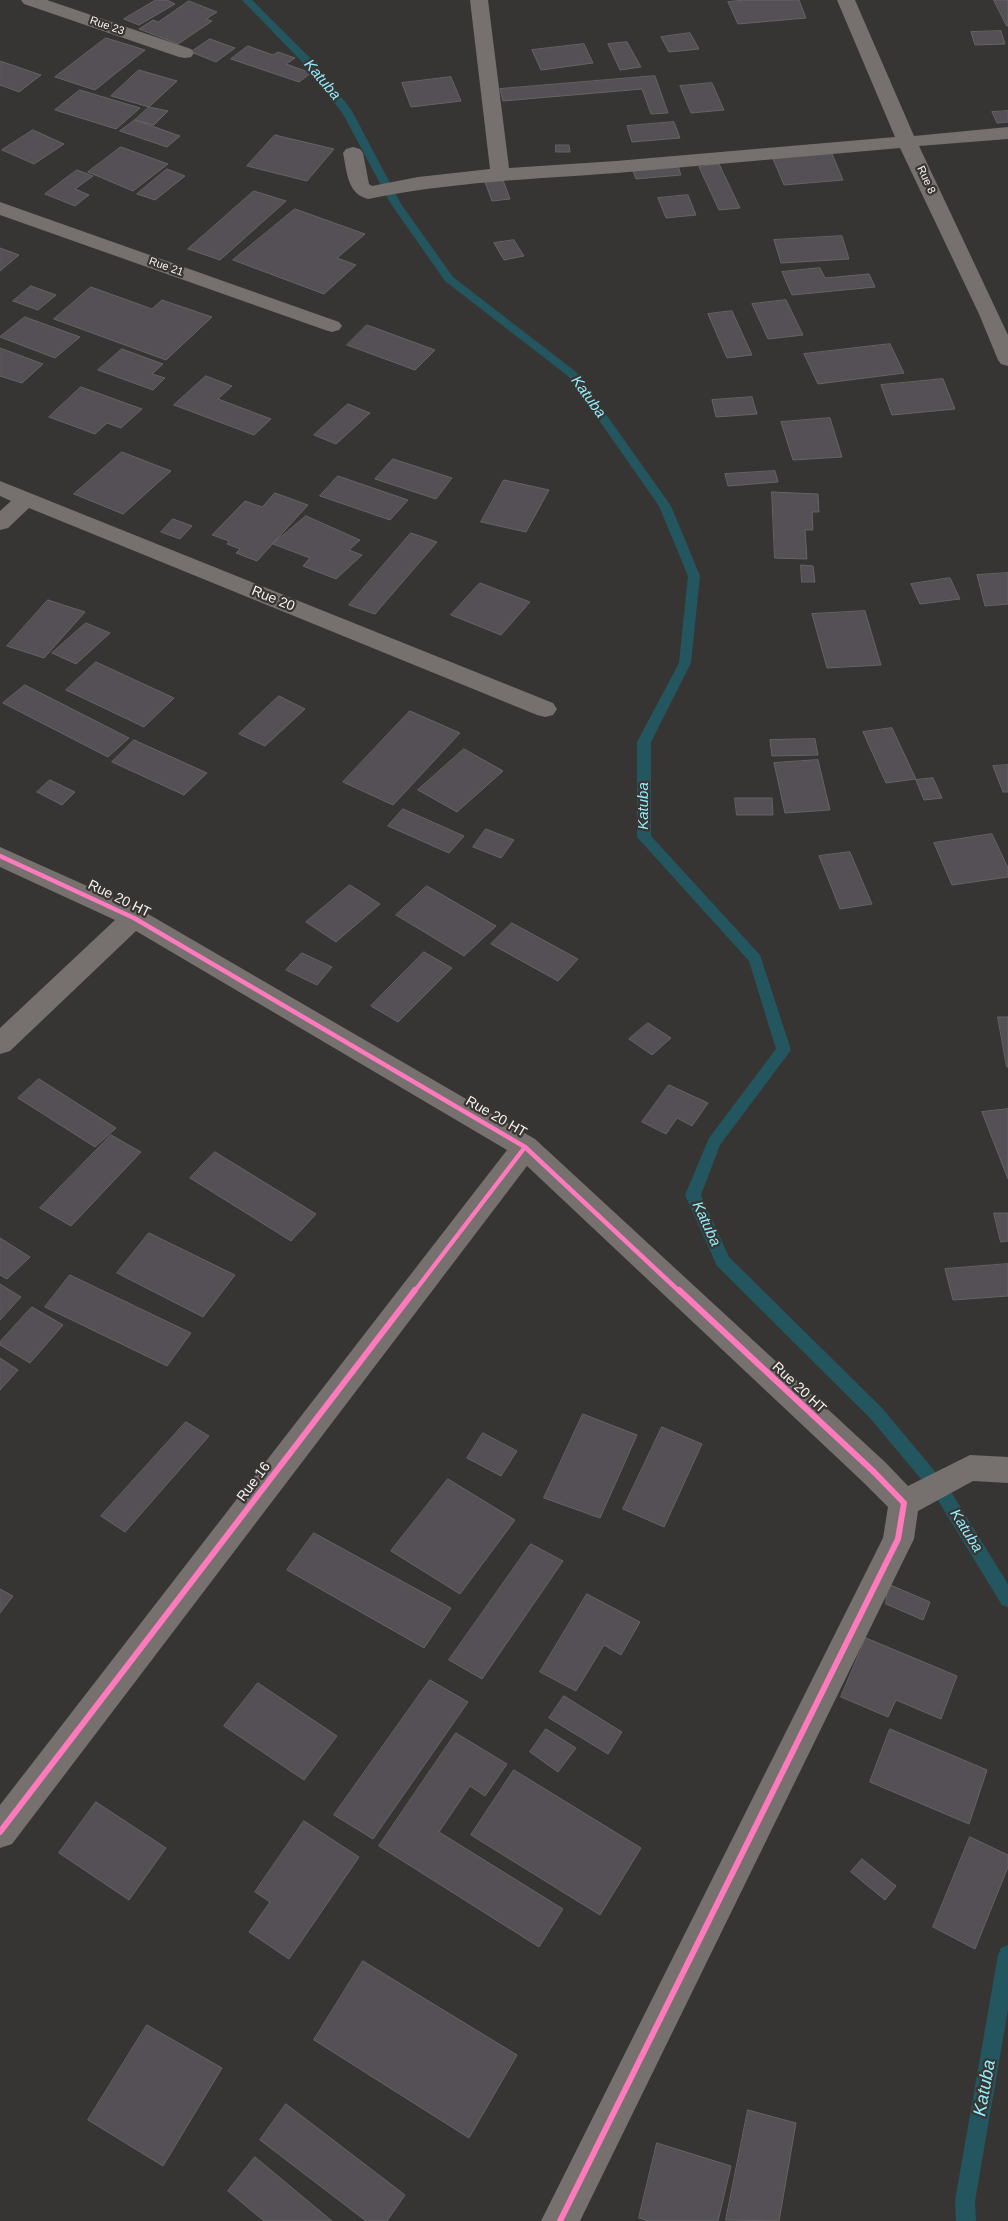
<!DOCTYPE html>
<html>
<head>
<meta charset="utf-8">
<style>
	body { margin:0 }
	canvas { display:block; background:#373533 }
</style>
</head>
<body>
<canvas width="1008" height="2221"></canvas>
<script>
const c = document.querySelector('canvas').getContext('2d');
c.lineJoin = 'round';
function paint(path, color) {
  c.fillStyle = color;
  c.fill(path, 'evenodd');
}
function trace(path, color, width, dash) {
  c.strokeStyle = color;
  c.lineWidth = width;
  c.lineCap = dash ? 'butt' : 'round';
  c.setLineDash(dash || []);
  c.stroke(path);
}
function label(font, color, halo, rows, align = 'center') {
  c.font = font + ' Arial,sans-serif';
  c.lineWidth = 4.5;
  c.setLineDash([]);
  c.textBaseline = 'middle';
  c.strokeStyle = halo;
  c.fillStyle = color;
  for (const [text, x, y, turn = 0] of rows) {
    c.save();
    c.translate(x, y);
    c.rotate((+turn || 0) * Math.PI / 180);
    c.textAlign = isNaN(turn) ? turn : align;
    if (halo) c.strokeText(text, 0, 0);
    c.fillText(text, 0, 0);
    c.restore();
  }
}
const stream = new Path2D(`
	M 242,0 L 252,0 L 316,64 L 352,111 L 401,204 L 453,277 L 576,372 L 671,506 L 700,576 L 691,663 L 651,742 L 651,836 L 760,955 L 791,1050 L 720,1145 L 701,1195 L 729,1257 L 882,1408 L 948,1487 L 1008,1584 L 1008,1607 L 1002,1605 L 936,1497 L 870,1418 L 717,1266 L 685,1195 L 709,1138 L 776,1049 L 749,961 L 637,837 L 637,742 L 679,663 L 688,576 L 659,506 L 568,376 L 445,281 L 391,204 L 343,114 L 308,68 Z
	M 1008,1945 L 1008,2010 L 975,2201 L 976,2221 L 956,2221 L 955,2201 L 998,1955 L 1001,1948 Z`);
const building = new Path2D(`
	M 156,0 L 167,0 L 175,4 L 139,25 L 124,19 Z
	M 745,0 L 799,0 L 806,18 L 738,24 L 728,2 Z
	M 994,0 L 1008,0 L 1008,26 L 1007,26 Z
	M 189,1 L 217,12 L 206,19 L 212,21 L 178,44 L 139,29 L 153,20 L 158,22 Z
	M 1001,31 L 1005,44 L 975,45 L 971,32 Z
	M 690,33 L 699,49 L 669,52 L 661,37 Z
	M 106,38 L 145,50 L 95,90 L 55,77 Z
	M 210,39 L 235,48 L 216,62 L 191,52 Z
	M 627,42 L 641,67 L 620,70 L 608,44 Z
	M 584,44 L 593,63 L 541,70 L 532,50 Z
	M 248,46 L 273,55 L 278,52 L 295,58 L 286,64 L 311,73 L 299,82 L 231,59 Z
	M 0,61 L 41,75 L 19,92 L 0,85 Z
	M 139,70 L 177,81 L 149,107 L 111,96 Z
	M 655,76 L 668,113 L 651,114 L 642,89 L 503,101 L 500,89 Z
	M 451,77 L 461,101 L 411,107 L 402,83 Z
	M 712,83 L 724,110 L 691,113 L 680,86 Z
	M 80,90 L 140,108 L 116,129 L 55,110 Z
	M 149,107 L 168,111 L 154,125 L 135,120 Z
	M 1008,111 L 1008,122 L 997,123 L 992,112 Z
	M 135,120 L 180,136 L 167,147 L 120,131 Z
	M 674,122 L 680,138 L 632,142 L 627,126 Z
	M 33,130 L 64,144 L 34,164 L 2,150 Z
	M 275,135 L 334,149 L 307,181 L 247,166 Z
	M 556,145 L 569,145 L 570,152 L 556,152 Z
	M 121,147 L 168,164 L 133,191 L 88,172 Z
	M 830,149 L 843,180 L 784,185 L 771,154 Z
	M 677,163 L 681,175 L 636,179 L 631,166 Z
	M 719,164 L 740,208 L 719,210 L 699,167 Z
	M 167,169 L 185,176 L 155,200 L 137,194 Z
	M 77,170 L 93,176 L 75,189 L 89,195 L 75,206 L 45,194 Z
	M 503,180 L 510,199 L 492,201 L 485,182 Z
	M 254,191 L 286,201 L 220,260 L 188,249 Z
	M 688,195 L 696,215 L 666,218 L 658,198 Z
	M 295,209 L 365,234 L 337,258 L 356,265 L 324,294 L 233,260 Z
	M 842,236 L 849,259 L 781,263 L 774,240 Z
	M 514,240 L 524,256 L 504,260 L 494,243 Z
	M 0,248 L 19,255 L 0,271 Z
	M 820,268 L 825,278 L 869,274 L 875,287 L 792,295 L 782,272 Z
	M 31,286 L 56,295 L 38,310 L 13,301 Z
	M 91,287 L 152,309 L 162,300 L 212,317 L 166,360 L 54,319 Z
	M 786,300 L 803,335 L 768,339 L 752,304 Z
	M 732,311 L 752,355 L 727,358 L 708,314 Z
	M 25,317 L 80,337 L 55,358 L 0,337 Z
	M 367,325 L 435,350 L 415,370 L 347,345 Z
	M 890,344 L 904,373 L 818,384 L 804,354 Z
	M 0,348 L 43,364 L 22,383 L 0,376 Z
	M 122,349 L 163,364 L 152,374 L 165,378 L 153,390 L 98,370 Z
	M 206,376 L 232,386 L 218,399 L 271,419 L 254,435 L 174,405 Z
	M 943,379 L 955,409 L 892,415 L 881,385 Z
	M 81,387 L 142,409 L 121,428 L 107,423 L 95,434 L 49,417 Z
	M 752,397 L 757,414 L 716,417 L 712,400 Z
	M 348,404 L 370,413 L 336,444 L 314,435 Z
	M 830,418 L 842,457 L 793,460 L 781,422 Z
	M 122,452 L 171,471 L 123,514 L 74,494 Z
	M 393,459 L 452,478 L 436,499 L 375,479 Z
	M 775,471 L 778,482 L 728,486 L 725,474 Z
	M 338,476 L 408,500 L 390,520 L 320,496 Z
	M 504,480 L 549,490 L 526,532 L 481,522 Z
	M 772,492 L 818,494 L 819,512 L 812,512 L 813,530 L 805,530 L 807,559 L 775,558 Z
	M 275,493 L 308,505 L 257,561 L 236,553 L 240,549 L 227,544 L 229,541 L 212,535 L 245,501 L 262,507 Z
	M 306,516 L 360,540 L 349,550 L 362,555 L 336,579 L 303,566 L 310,558 L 273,544 Z
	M 173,519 L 192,526 L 180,539 L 161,532 Z
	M 411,533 L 437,542 L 375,614 L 349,605 Z
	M 801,565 L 813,566 L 815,582 L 802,582 Z
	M 1008,573 L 1008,604 L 985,606 L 977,575 Z
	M 950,578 L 960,599 L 920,604 L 911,584 Z
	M 480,583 L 530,602 L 501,635 L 451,615 Z
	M 48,600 L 85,612 L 44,658 L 7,646 Z
	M 865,611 L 881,665 L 827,668 L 812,614 Z
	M 86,623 L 110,633 L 76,664 L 52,653 Z
	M 96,662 L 174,698 L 144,727 L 66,690 Z
	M 25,685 L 129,738 L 108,757 L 3,703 Z
	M 279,696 L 305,709 L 265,746 L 239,734 Z
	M 410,711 L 460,733 L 393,805 L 343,782 Z
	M 892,728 L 916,779 L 886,783 L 863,732 Z
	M 815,739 L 818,755 L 772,756 L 770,740 Z
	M 134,740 L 207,773 L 184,795 L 112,762 Z
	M 464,749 L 503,771 L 457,812 L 418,790 Z
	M 818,760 L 830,810 L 785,813 L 774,763 Z
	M 1008,765 L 1008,792 L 1003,792 L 993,766 Z
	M 933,778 L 942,798 L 924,800 L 916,780 Z
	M 50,780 L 75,792 L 62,805 L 37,792 Z
	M 735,798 L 772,798 L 773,815 L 737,815 Z
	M 403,809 L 464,836 L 449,853 L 388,826 Z
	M 486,829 L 514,840 L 501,858 L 473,847 Z
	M 992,834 L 1008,868 L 1008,877 L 952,885 L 934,843 Z
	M 850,852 L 872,904 L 840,909 L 819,856 Z
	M 350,885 L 380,904 L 336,942 L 306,922 Z
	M 427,886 L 496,926 L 464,956 L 396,915 Z
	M 512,923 L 578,959 L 558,981 L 491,944 Z
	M 424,952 L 452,968 L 398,1022 L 371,1006 Z
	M 302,953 L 332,967 L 317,985 L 286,970 Z
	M 998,1017 L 1008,1017 L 1008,1067 L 1007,1067 Z
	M 648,1023 L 671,1038 L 652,1055 L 629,1039 Z
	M 39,1079 L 116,1128 L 95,1147 L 18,1098 Z
	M 669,1085 L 708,1103 L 692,1126 L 677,1118 L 666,1134 L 642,1122 Z
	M 1008,1109 L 1008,1179 L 982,1112 Z
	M 111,1135 L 141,1152 L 71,1226 L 40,1208 Z
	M 215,1152 L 316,1214 L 291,1241 L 190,1178 Z
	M 994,1213 L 1008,1213 L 1008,1241 L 1001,1242 Z
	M 149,1233 L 235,1275 L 203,1317 L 117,1273 Z
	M 0,1238 L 30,1257 L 7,1279 L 0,1275 Z
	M 1008,1264 L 1008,1296 L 953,1300 L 945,1269 Z
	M 70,1275 L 191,1333 L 167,1366 L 45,1307 Z
	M 0,1284 L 21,1297 L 0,1320 Z
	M 32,1307 L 63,1325 L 30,1363 L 0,1345 L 0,1342 Z
	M 0,1358 L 18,1370 L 0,1390 Z
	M 583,1414 L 637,1435 L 600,1518 L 544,1498 Z
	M 186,1422 L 209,1436 L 125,1532 L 101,1516 Z
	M 662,1427 L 702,1444 L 664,1527 L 623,1509 Z
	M 483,1433 L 517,1451 L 501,1476 L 467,1458 Z
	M 448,1479 L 515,1520 L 460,1594 L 391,1551 Z
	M 314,1533 L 451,1608 L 424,1648 L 287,1570 Z
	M 531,1544 L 563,1561 L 482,1679 L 449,1660 Z
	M 888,1584 L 930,1602 L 923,1620 L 886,1604 Z
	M 0,1589 L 13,1596 L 0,1613 Z
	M 587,1594 L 640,1622 L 621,1655 L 604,1645 L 576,1691 L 540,1672 Z
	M 866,1638 L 957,1676 L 941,1719 L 896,1700 L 888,1717 L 841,1697 Z
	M 430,1680 L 468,1702 L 373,1839 L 334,1815 Z
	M 258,1683 L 337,1736 L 304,1780 L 224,1726 Z
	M 564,1696 L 622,1732 L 608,1754 L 549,1718 Z
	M 546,1729 L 576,1748 L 558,1772 L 530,1752 Z
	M 890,1729 L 987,1770 L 969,1824 L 870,1782 Z
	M 456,1733 L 507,1764 L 485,1796 L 470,1786 L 439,1832 L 563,1909 L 539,1947 L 379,1846 Z
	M 514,1770 L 641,1848 L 600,1915 L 471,1835 Z
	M 96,1802 L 166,1848 L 129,1900 L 59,1853 Z
	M 304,1821 L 359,1857 L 289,1959 L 249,1932 L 270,1902 L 255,1892 Z
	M 970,1837 L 1008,1855 L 1008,1867 L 975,1949 L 933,1927 Z
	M 862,1859 L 896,1886 L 885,1900 L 851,1872 Z
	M 363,1961 L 517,2055 L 469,2138 L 314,2040 Z
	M 147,2025 L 222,2068 L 163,2166 L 88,2120 Z
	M 286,2104 L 405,2195 L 387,2221 L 366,2221 L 260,2140 Z
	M 748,2110 L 796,2123 L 779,2221 L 726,2220 Z
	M 657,2143 L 731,2166 L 718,2221 L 648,2221 L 639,2218 Z
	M 255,2157 L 332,2221 L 264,2221 L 228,2191 Z`);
const minor = new Path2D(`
	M 21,0 L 47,0 L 191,49 L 194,53 L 191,57 L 185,58 L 179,57 L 24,4 Z
	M 470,0 L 488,0 L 509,168 L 616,161 L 895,137 L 837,0 L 855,0 L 914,136 L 1008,127 L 1008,139 L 919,146 L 1008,335 L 1008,366 L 1001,364 L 998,360 L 979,314 L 900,148 C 806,156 711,165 617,173 C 533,179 451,182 368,199 C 347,194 347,171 343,153 L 346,149 L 353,147 L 360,149 L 363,153 L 369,184 L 372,186 L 418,177 L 490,169 Z
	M 0,202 L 339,322 L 342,326 L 339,330 L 332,332 L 325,330 L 0,215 Z
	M 0,481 L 553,703 L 557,709 L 553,715 L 545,717 L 537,715 L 29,508 L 8,528 L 0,530 L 0,511 L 11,501 L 0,496 Z
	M 0,847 L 143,911 L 535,1139 L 885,1462 L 908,1486 L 970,1455 L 1008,1457 L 1008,1483 L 973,1481 L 918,1511 L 914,1539 L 909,1549 L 580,2221 L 541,2221 L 883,1538 L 888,1507 L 863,1482 L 527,1166 L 12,1844 L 0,1848 L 0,1805 L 507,1150 L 136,931 L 10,1051 L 0,1054 L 0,1028 L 115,920 L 0,867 Z`);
const cyclewayFar1 = new Path2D(`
	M 0,856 L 134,918 L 525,1147 L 680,1292
	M 414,1292 L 525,1147`);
const cycleway = new Path2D(`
	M 0,1832 L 415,1290
	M 560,2221 L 898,1539 L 904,1503 L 874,1472 L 679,1290`);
const farStreetnames = [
	["Rue 23",107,26,19],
	["Rue 8",926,180,65],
	["Rue 21",166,267,20]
];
const streetNames = [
	["Rue 20",273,599,22],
	["Rue 20 HT",119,899,26],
	["Rue 20 HT",496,1117,30],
	["Rue 20 HT",799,1388,43],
	["Rue 16",254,1482,-53]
];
const waterNames = [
	["Katuba",322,80,50],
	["Katuba",588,397,54],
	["Katuba",644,806,-90],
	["Katuba",706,1224,65],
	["Katuba",966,1531,58]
];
const nearWaternames = [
	["Katuba",985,2088,-80]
];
paint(stream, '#23565e');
paint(building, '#555056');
trace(building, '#656363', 1);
paint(minor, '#76706e');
trace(cyclewayFar1, '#fd7abc', 4.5);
trace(cycleway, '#fd7abc', 6);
label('11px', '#f5f2f1', '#383532', farStreetnames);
label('14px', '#f5f2f1', '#383532', streetNames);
label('italic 15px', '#92edfc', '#383532', waterNames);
label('italic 18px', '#92edfc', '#383532', nearWaternames);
</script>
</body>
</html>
